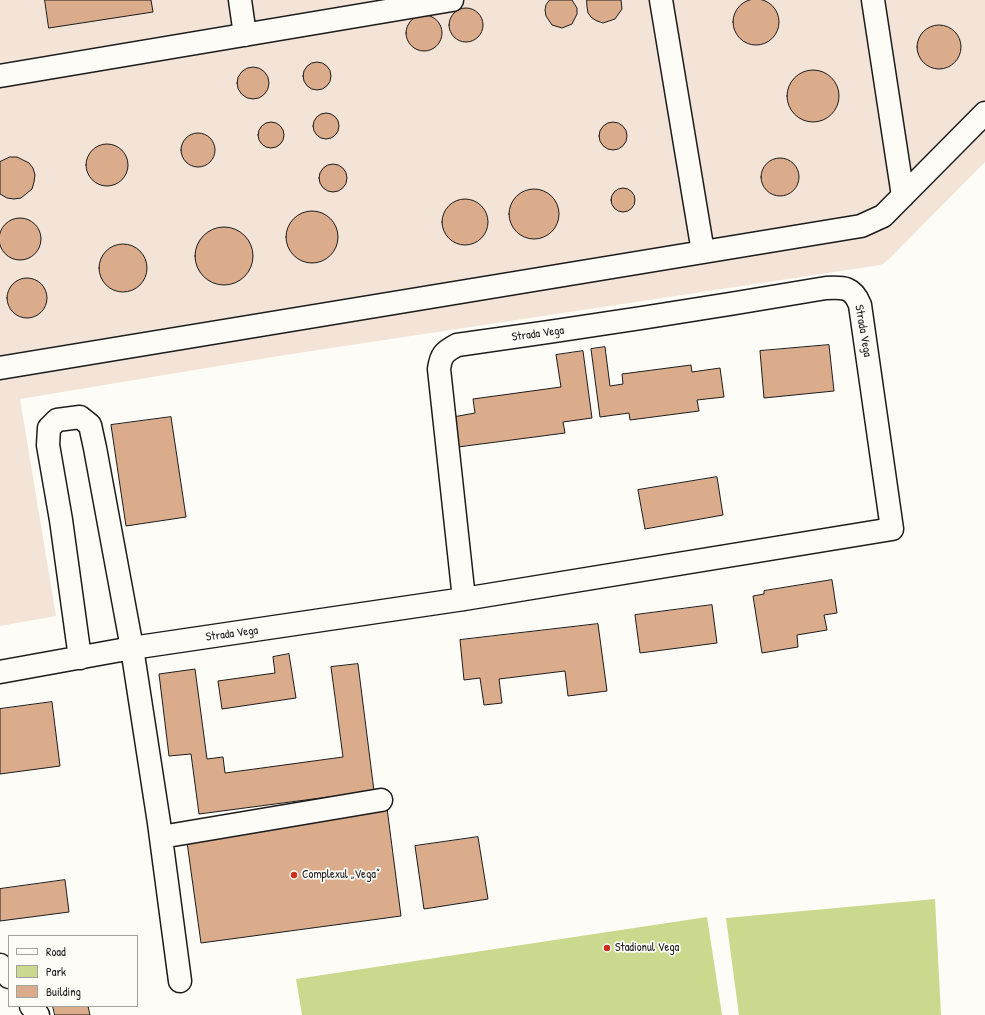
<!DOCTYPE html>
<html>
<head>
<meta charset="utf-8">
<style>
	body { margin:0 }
	#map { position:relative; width:985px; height:1015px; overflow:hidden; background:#fdfcf7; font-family:"Patrick Hand",sans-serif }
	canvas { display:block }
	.legend { position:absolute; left:8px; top:935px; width:130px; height:72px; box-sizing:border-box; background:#fdfcf7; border:1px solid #a3a29f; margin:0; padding:5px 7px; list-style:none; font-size:12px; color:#1c1c1c }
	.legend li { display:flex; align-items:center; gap:8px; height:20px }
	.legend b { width:20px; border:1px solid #a3a29f }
</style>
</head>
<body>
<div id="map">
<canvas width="985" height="1015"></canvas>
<ul class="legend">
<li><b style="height:5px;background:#fdfcf7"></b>Road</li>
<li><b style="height:11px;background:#cad98d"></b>Park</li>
<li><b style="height:11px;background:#dbac8c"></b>Building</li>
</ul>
</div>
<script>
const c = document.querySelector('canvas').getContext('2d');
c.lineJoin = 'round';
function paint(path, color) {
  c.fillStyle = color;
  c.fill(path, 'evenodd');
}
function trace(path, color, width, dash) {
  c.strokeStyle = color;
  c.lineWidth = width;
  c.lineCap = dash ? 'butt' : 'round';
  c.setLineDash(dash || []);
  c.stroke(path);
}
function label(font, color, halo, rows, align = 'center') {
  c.font = font + ' "Patrick Hand",sans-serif';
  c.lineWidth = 3.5;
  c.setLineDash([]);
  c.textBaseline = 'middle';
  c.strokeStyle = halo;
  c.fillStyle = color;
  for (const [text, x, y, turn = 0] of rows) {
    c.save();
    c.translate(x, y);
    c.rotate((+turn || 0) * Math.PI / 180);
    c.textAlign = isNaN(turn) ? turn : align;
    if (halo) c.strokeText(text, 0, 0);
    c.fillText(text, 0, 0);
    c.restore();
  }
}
const built = new Path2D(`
	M 0,0 L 985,0 L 985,162 L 890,258 L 883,264 L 874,266 L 285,355 L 20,399 L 56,616 L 0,626 Z`);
const green = new Path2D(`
	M 935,899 L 941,1015 L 739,1015 L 726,918 Z
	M 707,917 L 722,1015 L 302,1015 L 296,979 Z`);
const building = new Path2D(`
	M733 22a23 23 0 1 1 46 0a23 23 0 1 1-46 0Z
	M 45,0 L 151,0 L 153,12 L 49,28 Z
	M 550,0 L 572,0 L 577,8 L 577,14 L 572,24 L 562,28 L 552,25 L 546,16 L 545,10 L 546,5 Z
	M 587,0 L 621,0 L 622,9 L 615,19 L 603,23 L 597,21 L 592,18 L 588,13 L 587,7 Z
	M449 25a17 17 0 1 1 34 0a17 17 0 1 1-34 0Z
	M406 33a18 18 0 1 1 36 0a18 18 0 1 1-36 0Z
	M917 47a22 22 0 1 1 44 0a22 22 0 1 1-44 0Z
	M303 76a14 14 0 1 1 28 0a14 14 0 1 1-28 0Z
	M237 83a16 16 0 1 1 32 0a16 16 0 1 1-32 0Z
	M787 96a26 26 0 1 1 52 0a26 26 0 1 1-52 0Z
	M313 126a13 13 0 1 1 26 0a13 13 0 1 1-26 0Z
	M258 135a13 13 0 1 1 26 0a13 13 0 1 1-26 0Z
	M599 136a14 14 0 1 1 28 0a14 14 0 1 1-28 0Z
	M181 150a17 17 0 1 1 34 0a17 17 0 1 1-34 0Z
	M86 165a21 21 0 1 1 42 0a21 21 0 1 1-42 0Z
	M 10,157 L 17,157 L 29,163 L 33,168 L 35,175 L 34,182 L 32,189 L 21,198 L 14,199 L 7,198 L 0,194 L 0,162 Z
	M761 177a19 19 0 1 1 38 0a19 19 0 1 1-38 0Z
	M319 178a14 14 0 1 1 28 0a14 14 0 1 1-28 0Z
	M611 200a12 12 0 1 1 24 0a12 12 0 1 1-24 0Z
	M509 214a25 25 0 1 1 50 0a25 25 0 1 1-50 0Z
	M442 222a23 23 0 1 1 46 0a23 23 0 1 1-46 0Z
	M286 237a26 26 0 1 1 52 0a26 26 0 1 1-52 0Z
	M-1 239a21 21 0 1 1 42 0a21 21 0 1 1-42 0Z
	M195 256a29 29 0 1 1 58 0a29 29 0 1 1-58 0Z
	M99 268a24 24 0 1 1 48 0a24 24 0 1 1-48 0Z
	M7 298a20 20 0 1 1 40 0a20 20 0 1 1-40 0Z
	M 829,345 L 834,391 L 764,398 L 760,351 Z
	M 605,347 L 610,386 L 623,384 L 622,374 L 691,365 L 692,372 L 720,368 L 724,397 L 697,400 L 699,411 L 630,420 L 629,413 L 600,417 L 591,349 Z
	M 583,351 L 592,418 L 563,422 L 565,433 L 458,447 L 453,417 L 475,413 L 473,399 L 561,387 L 556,355 Z
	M 171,417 L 186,517 L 126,526 L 111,425 Z
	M 717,477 L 723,515 L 645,529 L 638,490 Z
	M 832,580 L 837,613 L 824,615 L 827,630 L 797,635 L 798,647 L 762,653 L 753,596 L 764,594 L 764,591 Z
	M 712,605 L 717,643 L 640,653 L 635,615 Z
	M 598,624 L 607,691 L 568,696 L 565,671 L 499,679 L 502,703 L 484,705 L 480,678 L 464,680 L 460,640 Z
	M 289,654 L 296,698 L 222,709 L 218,681 L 275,673 L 273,657 Z
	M 358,664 L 374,791 L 199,814 L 191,754 L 169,756 L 159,674 L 195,669 L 207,759 L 223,757 L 225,773 L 343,757 L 331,667 Z
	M 52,702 L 60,766 L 0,774 L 0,709 Z
	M 387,808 L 401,916 L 201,943 L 186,835 Z
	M 478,837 L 488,899 L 424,909 L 415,846 Z
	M 65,880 L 69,912 L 0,921 L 0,889 Z
	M 53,1006 L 88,1006 L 90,1015 L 55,1015 Z`);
const minor = new Path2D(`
	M 240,0 L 245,35
	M 661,0 L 703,252
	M 873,0 L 903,196
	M 0,76 L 452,0
	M 0,368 L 861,226 L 883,216 L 985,113
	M 80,658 L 61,520 L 48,445 L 49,428 L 57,420 L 80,417 L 90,425 L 95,448 L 132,648 L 159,823 L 180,981
	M 0,672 L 132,648 L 464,599 L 892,529 L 860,305 C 853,287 844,287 826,288 C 703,309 580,328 457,345 C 444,352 441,355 439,369 L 464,599
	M 161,837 L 381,800
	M 0,965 L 9,977
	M 31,1006 L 38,1015`);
const markers = [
	[294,875,4,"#c8321e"],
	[607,948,4,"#c8321e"]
];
const streetNames = [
	["Strada Vega",863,331,80],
	["Strada Vega",538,334,-8],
	["Strada Vega",232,634,-8]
];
const poiNames = [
	["Complexul „Vega”",302,875],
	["Stadionul Vega",615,948]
];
paint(built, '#f3e4d7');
paint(green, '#cad98d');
paint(building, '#dbac8c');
trace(building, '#1c1c1c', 1);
trace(minor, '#1c1c1c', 25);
trace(minor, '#fdfcf7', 22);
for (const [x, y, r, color] of markers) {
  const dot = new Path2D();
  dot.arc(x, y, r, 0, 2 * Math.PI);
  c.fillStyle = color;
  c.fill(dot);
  trace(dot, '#fdfcf7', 1.5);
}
label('12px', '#1c1c1c', '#fdfcf7', streetNames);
label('12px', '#1c1c1c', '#fdfcf7', poiNames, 'left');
</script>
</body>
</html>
